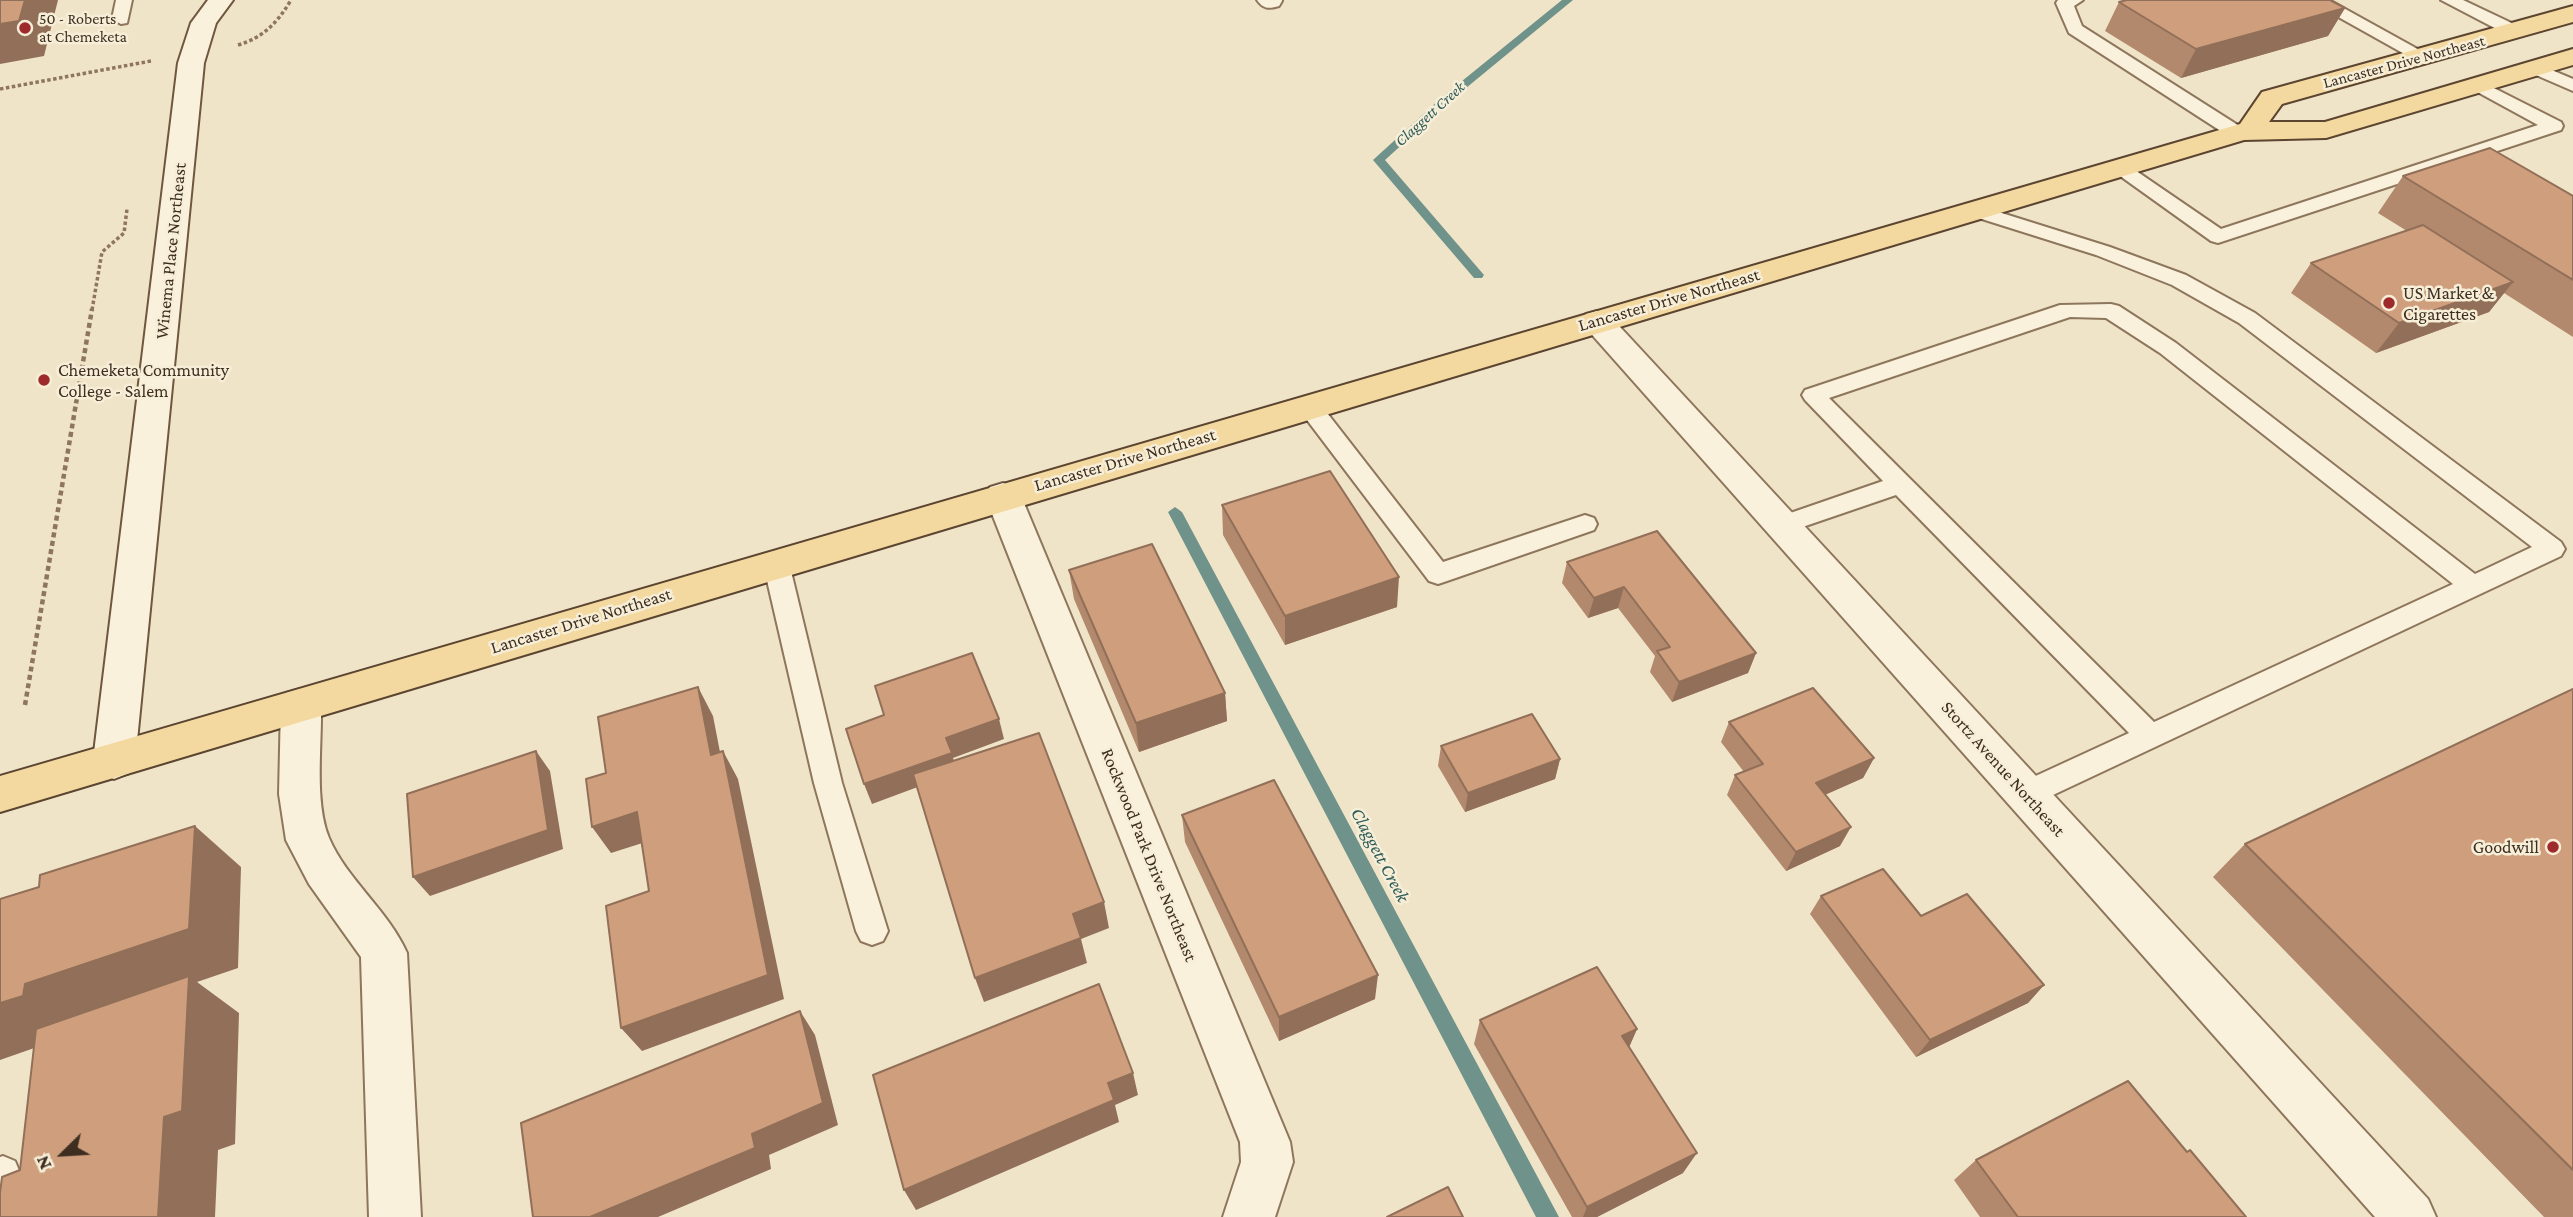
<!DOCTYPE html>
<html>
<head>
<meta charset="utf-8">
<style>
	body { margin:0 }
	#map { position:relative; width:2573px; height:1217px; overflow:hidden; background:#f0e4c8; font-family:"Crimson Pro",serif }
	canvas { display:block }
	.north { position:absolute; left:28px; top:1119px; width:70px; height:70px; -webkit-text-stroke:5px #f7eed8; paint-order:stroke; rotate:246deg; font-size:19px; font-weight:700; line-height:28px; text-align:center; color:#3d2e20 }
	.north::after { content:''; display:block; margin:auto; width:24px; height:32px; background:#3d2e20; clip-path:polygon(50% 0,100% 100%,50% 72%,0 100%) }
</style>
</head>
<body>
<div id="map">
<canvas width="2573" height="1217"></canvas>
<div class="north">N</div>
</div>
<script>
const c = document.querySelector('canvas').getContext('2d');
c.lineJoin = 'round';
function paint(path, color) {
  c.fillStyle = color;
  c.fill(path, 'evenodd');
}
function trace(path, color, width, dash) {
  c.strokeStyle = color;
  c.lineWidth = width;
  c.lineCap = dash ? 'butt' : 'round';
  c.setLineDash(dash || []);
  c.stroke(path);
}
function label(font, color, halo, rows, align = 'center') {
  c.font = font + ' "Crimson Pro",serif';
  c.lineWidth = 5;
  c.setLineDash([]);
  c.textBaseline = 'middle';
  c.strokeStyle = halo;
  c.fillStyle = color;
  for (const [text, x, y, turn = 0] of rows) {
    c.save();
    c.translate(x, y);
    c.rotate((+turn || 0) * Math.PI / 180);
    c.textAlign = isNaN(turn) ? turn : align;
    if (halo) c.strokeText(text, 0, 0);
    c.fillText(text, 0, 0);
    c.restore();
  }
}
const stream = new Path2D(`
	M 1562,0 L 1573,0 L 1449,102 L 1385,160 L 1484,275 L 1482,278 L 1474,278 L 1373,160 L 1441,98 Z
	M 1175,507 L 1182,512 L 1559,1217 L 1536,1217 L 1168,512 Z`);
const pathFar1 = new Path2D(`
	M 238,45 C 263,38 278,22 291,0
	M 0,89 L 151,61
	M 92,310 L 102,252 L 124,233 L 127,209`);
const path = new Path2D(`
	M 25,705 L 92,309`);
const lane = new Path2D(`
	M 116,0 L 132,0 L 127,23 L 121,24 L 112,19 Z
	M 2058,0 L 2083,0 L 2074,6 L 2082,26 L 2244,129 L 2246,133 L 2244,137 L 2230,137 L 2069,33 L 2056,3 Z
	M 2308,0 L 2329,0 L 2432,57 L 2423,62 L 2417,61 Z
	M 2441,0 L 2463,0 L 2520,27 L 2523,31 L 2514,36 L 2508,35 Z
	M 2535,63 L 2573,79 L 2573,91 L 2529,72 L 2526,68 L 2529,64 Z
	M 2478,80 L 2561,122 L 2563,126 L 2561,130 L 2218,243 L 2211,241 L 2109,168 L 2119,162 L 2126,164 L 2221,229 L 2538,125 L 2472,89 L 2469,85 L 2472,81 Z
	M 1973,204 L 2110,247 L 2186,275 L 2255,313 L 2561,542 L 2565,549 L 2561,556 L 2036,803 L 2026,806 L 2016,803 L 2011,794 L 2016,785 L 2129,733 L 1896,495 L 1782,534 L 1773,531 L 1770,525 L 1773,519 L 1883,481 L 1805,400 L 1802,395 L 1805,390 L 2060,305 L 2111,304 L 2119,306 L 2176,343 L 2475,574 L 2532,547 L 2239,323 L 2172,285 L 2096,255 L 1966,214 L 1963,210 L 1966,206 ZM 2070,317 L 2106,318 L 2160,353 L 2453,584 L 2154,722 L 1829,398 Z
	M 1309,398 L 1317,400 L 1443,562 L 1585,515 L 1594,518 L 1597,524 L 1594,530 L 1447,581 L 1438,584 L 1429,581 L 1301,412 L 1297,406 L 1301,400 Z
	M 776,553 L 785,556 L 789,563 L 842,783 L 888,931 L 883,941 L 872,945 L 861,941 L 856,931 L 814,783 L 763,563 L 767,556 Z
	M 3,1156 L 15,1161 L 20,1173 L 15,1185 L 0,1191 L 0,1157 Z`);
const street = new Path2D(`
	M 1257,0 L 1282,0 L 1282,1 L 1279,6 C 1269,9 1263,9 1257,0 Z
	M 1597,311 L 1608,314 L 2428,1199 L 2436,1217 L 2375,1217 L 1586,328 L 1581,321 L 1586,314 Z
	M 1003,483 L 1016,487 L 1021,496 L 1290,1142 L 1293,1162 L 1275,1217 L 1223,1217 L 1241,1162 L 1240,1142 L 985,496 L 990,487 Z
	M 301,689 L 315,693 L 321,705 C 322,744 314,802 329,838 C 347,880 388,910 407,953 L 421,1217 L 369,1217 L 361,957 L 309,884 L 286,840 L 279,794 L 281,705 L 287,693 Z`);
const secondary = new Path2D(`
	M 208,0 L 233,0 L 216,23 L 204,63 L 135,761 L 129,773 L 114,779 L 99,773 L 93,761 L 178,63 L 191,23 Z`);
const primary = new Path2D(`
	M 2573,6 L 2573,22 L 2282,104 L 2269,122 L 2325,122 L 2573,49 L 2573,65 L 2326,138 L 2244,140 L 0,812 L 0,776 L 2240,124 L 2262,92 Z`);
const wall = new Path2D(`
	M 2119,2 L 2345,8 L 2328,36 L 2181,78 L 2105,31 Z
	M 2403,176 L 2573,196 L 2573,337 L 2504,293 L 2489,312 L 2376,353 L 2291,293 L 2311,263 L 2407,231 L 2378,213 Z
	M 1222,505 L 1397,607 L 1285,645 L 1223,535 Z
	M 1657,531 L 1756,653 L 1748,673 L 1672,702 L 1650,672 L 1655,656 L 1618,608 L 1588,618 L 1562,583 L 1567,562 Z
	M 1069,570 L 1225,693 L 1227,721 L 1139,752 L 1074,599 Z
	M 2573,689 L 2573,1217 L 2544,1217 L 2213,877 L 2245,844 Z
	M 1729,722 L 1874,758 L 1863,778 L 1825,795 L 1840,846 L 1786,871 L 1727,795 L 1735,775 L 1744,772 L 1721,742 Z
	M 1441,746 L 1560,759 L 1555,779 L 1465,812 L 1438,766 Z
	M 1182,815 L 1375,999 L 1279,1041 L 1185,842 Z
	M 1821,896 L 1921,916 L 2044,985 L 2028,1003 L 1916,1057 L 1810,914 Z
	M 1480,1020 L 1637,1029 L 1629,1047 L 1683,1173 L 1597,1217 L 1572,1217 L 1474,1044 Z
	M 2187,1152 L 2246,1217 L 1980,1217 L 1954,1180 L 1976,1160 Z`);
const shadedWall = new Path2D(`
	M 25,0 L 58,0 L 44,56 L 0,64 L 0,24 Z
	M 2345,8 L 2328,36 L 2181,78 L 2196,49 Z
	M 2513,282 L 2489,312 L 2376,353 L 2399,323 Z
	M 1399,577 L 1397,607 L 1285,645 L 1285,616 Z
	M 1624,587 L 1618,608 L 1588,618 L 1594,598 Z
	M 1756,653 L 1748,673 L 1672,702 L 1679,682 Z
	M 698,687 L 713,716 L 726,783 L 711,755 Z
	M 1225,693 L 1227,721 L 1139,752 L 1136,723 Z
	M 999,719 L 1004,739 L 953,758 L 958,772 L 872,804 L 864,784 L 946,738 Z
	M 536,751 L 550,771 L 563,849 L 430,896 L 413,877 Z
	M 723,751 L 738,779 L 784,999 L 642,1051 L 621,1028 Z
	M 1874,758 L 1863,778 L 1806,803 L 1816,783 Z
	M 1560,759 L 1555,779 L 1465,812 L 1468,793 Z
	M 637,812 L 655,839 L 611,853 L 592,827 Z
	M 195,826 L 241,867 L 238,968 L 197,982 L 239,1013 L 235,1144 L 218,1150 L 215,1217 L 158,1217 L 80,1032 L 0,1060 L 0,1003 Z
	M 1851,827 L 1840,846 L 1786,871 L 1796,852 Z
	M 1104,902 L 1109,928 L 1081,939 L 1087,963 L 984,1002 L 975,978 L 1073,914 Z
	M 1378,975 L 1375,999 L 1279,1041 L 1279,1017 Z
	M 2044,985 L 2028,1003 L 1916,1057 L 1930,1040 Z
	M 800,1011 L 815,1035 L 838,1125 L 769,1155 L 771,1169 L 658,1217 L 590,1217 Z
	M 1637,1029 L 1627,1052 L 1622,1036 Z
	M 1133,1073 L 1138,1095 L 1115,1105 L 1119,1122 L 916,1210 L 904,1190 L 1108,1083 Z
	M 1697,1153 L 1683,1173 L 1597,1217 L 1583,1217 L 1587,1207 Z`);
const building = new Path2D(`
	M 0,0 L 25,0 L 19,21 L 0,24 Z
	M 2127,0 L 2330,0 L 2345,8 L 2196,49 L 2119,2 Z
	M 2490,148 L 2573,196 L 2573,280 L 2403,176 Z
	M 2423,225 L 2513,282 L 2399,323 L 2311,263 Z
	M 1330,471 L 1399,577 L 1285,616 L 1222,505 Z
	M 1657,531 L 1756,653 L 1679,682 L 1657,651 L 1670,647 L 1624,587 L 1594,598 L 1567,562 Z
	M 1152,544 L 1225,693 L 1136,723 L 1069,570 Z
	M 972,653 L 999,719 L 946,738 L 952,753 L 864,784 L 846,729 L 884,715 L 875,686 Z
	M 698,687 L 711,755 L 723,751 L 768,975 L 621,1028 L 606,906 L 649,891 L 637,812 L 592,827 L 586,779 L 606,773 L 598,717 Z
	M 1813,688 L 1874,758 L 1816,783 L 1851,827 L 1796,852 L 1735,775 L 1763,764 L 1729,722 Z
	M 2573,689 L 2573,1170 L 2245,844 Z
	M 1532,714 L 1560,759 L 1468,793 L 1441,746 Z
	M 1039,733 L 1104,902 L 1073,914 L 1081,938 L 975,978 L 913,774 Z
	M 536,751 L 548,830 L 413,877 L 407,794 Z
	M 1274,780 L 1378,975 L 1279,1017 L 1182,815 Z
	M 195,826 L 189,929 L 25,984 L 23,996 L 0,1003 L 0,899 L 39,887 L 40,875 Z
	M 1883,869 L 1921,916 L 1967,894 L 2044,985 L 1930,1040 L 1821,896 Z
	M 1597,967 L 1637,1029 L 1622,1036 L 1697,1153 L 1587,1207 L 1480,1020 Z
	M 189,976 L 182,1111 L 164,1117 L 158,1217 L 0,1217 L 0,1193 L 2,1177 L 20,1170 L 36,1029 Z
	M 1099,984 L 1133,1073 L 1108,1083 L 1114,1100 L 904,1190 L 873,1075 Z
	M 800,1011 L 823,1103 L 752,1134 L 755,1148 L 590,1217 L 533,1217 L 521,1123 Z
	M 2128,1081 L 2187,1152 L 2190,1150 L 2246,1217 L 2018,1217 L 1976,1160 Z
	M 1448,1187 L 1463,1217 L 1387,1217 Z`);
const markers = [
	[25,28,7,"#9e2a2b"],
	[2389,303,7,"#9e2a2b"],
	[44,380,7,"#9e2a2b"],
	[2553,847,7,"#9e2a2b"]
];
const farPoinames = [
	["50 - Roberts",39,19],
	["at Chemeketa",39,37]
];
const farStreetnames = [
	["Lancaster Drive Northeast",2404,62,-15]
];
const farWaternames = [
	["Claggett Creek",1430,114,-42]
];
const streetNames = [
	["Winema Place Northeast",171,251,-84],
	["Lancaster Drive Northeast",1669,300,-16],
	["Lancaster Drive Northeast",1125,460,-16],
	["Lancaster Drive Northeast",581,621,-17],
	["Stortz Avenue Northeast",2003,769,48],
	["Rockwood Park Drive Northeast",1149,855,68]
];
const poiNames = [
	["US Market &",2403,293],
	["Cigarettes",2403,314],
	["Chemeketa Community",58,370],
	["College - Salem",58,391],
	["Goodwill",2539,847,"right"]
];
const waterNames = [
	["Claggett Creek",1380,855,62]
];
paint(stream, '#6f938a');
trace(lane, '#8d765c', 4);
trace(street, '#8d765c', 4);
trace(secondary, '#6f573f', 4);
trace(primary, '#5b4430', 4);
trace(pathFar1, '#8d765c', 3.5, [3.5, 2.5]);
trace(path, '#8d765c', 4.5, [5, 3.5]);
paint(lane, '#faf1dc');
paint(street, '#faf1dc');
paint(secondary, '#faf1dc');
paint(primary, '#f3d9a0');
paint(wall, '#b2896c');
paint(shadedWall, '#916f58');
paint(building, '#cf9f7d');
trace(building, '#916f58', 2);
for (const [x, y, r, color] of markers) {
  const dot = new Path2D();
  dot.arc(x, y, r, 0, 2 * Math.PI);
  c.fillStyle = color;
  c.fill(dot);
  trace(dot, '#f7eed8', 2.5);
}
label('16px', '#3d2e20', '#f7eed8', farPoinames, 'left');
label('16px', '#3d2e20', '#f7eed8', farStreetnames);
label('italic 16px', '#2f5d5a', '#f7eed8', farWaternames);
label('18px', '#3d2e20', '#f7eed8', streetNames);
label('18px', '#3d2e20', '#f7eed8', poiNames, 'left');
label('italic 19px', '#2f5d5a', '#f7eed8', waterNames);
</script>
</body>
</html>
